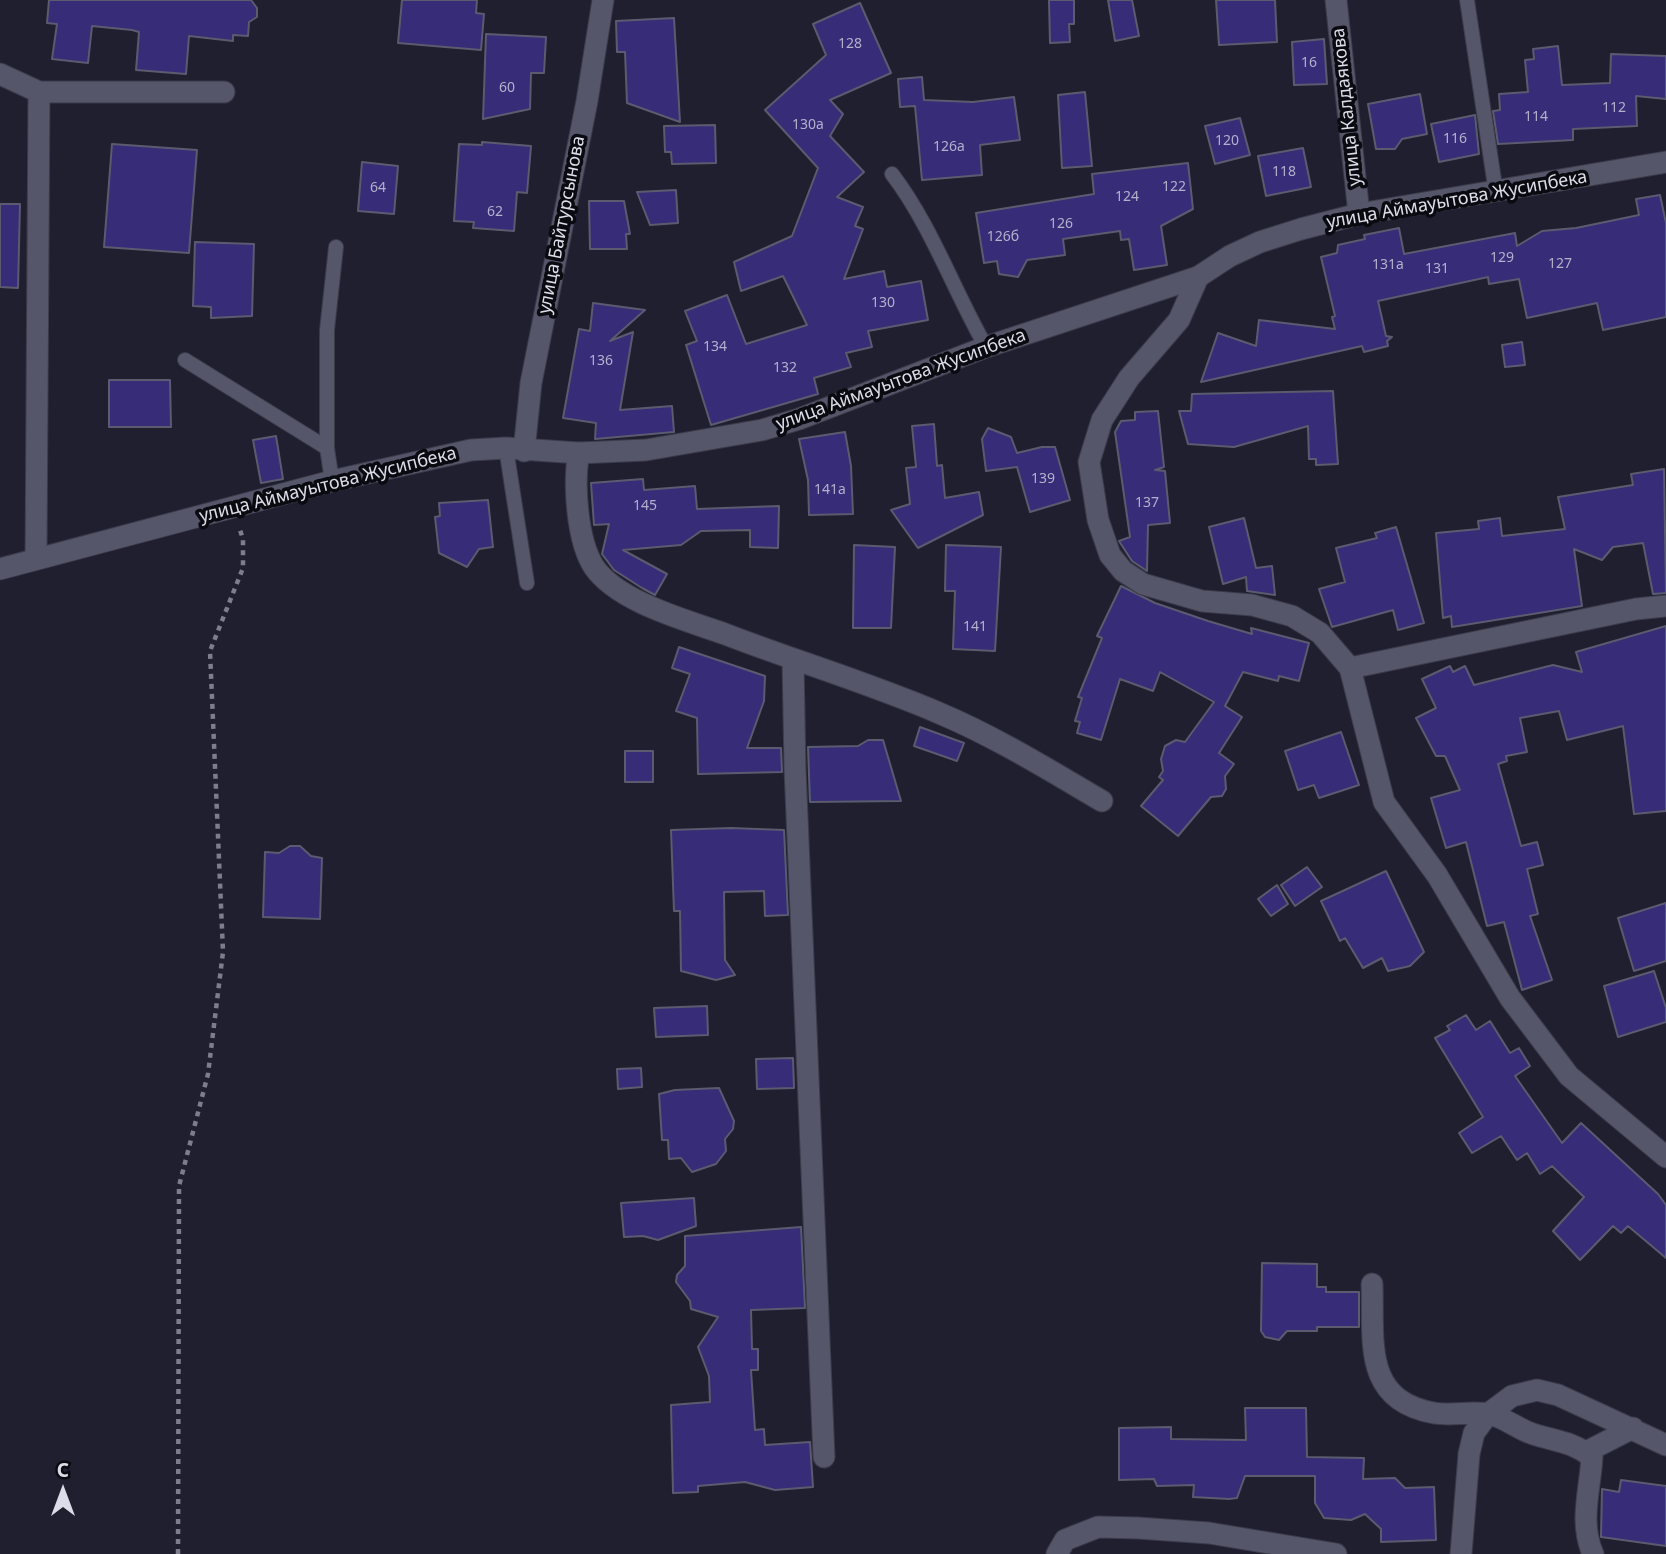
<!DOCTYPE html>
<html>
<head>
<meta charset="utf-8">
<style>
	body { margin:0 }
	#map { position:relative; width:1666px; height:1554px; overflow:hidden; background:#1f1f30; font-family:"Noto Sans",sans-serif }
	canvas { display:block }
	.north { position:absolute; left:28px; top:1456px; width:70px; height:70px; -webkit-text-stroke:5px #0a0a11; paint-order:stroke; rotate:0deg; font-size:19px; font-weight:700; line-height:28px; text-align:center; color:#dddde9 }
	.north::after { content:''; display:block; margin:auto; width:24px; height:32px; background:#dddde9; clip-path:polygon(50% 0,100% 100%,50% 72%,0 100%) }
</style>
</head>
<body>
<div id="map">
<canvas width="1666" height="1554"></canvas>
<div class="north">С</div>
</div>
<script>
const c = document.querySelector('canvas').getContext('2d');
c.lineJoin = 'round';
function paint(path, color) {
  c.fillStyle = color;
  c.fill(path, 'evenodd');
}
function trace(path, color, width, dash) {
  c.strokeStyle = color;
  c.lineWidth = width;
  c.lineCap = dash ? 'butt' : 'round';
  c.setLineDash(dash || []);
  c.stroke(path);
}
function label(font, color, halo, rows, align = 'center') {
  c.font = font + ' "Noto Sans",sans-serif';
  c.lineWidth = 7;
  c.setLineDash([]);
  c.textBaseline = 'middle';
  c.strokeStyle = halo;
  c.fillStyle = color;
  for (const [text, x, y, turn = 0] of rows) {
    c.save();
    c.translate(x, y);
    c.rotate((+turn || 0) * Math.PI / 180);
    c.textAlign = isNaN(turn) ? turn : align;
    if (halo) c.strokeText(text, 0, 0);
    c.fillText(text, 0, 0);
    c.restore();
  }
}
const building = new Path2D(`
	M 49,0 L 251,0 L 257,8 L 257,17 L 249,22 L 248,36 L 233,35 L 233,41 L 189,36 L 186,74 L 136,70 L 139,32 L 132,30 L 92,26 L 88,63 L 52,59 L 57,24 L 47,23 Z
	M 402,0 L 477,0 L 476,13 L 484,14 L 481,50 L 398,43 Z
	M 1049,0 L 1074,0 L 1074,24 L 1069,24 L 1070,42 L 1050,43 Z
	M 1108,0 L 1132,0 L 1139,36 L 1115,41 Z
	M 1216,0 L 1275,0 L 1277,42 L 1219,45 Z
	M 860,3 L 891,73 L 830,100 L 843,114 L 830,136 L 864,172 L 837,197 L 863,207 L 855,226 L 863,229 L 844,279 L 884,271 L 887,287 L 921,281 L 928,320 L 868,331 L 872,347 L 846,353 L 851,367 L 814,378 L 818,394 L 711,425 L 686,345 L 697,341 L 685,311 L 727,295 L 746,344 L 807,325 L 783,276 L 741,291 L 734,262 L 792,236 L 818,168 L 765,110 L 826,55 L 813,24 Z
	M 674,18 L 680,122 L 627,103 L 625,52 L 617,52 L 616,21 Z
	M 486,34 L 546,37 L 544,73 L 531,73 L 530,109 L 483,119 Z
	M 1324,39 L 1327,84 L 1294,85 L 1292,42 Z
	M 1558,46 L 1562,85 L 1610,83 L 1611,54 L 1666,56 L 1666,99 L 1636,96 L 1637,126 L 1573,129 L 1573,140 L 1498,144 L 1493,111 L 1500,110 L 1499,94 L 1528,92 L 1525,60 L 1534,59 L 1533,49 Z
	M 922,77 L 924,100 L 973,102 L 1014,97 L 1020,140 L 980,145 L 982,175 L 922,180 L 915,106 L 900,107 L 898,79 Z
	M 1085,92 L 1092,166 L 1062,168 L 1058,95 Z
	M 1420,94 L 1427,134 L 1402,139 L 1395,149 L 1376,149 L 1368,104 Z
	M 1475,115 L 1479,154 L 1439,162 L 1431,124 Z
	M 1240,118 L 1250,155 L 1215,164 L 1205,126 Z
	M 715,125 L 716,163 L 672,164 L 671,152 L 665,152 L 664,126 Z
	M 482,142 L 531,146 L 527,193 L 517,192 L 514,231 L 473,228 L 474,222 L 454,221 L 459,144 L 482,145 Z
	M 112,144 L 197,150 L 189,253 L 104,247 Z
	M 1303,148 L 1311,187 L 1266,196 L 1258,156 Z
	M 362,162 L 398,166 L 394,214 L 358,211 Z
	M 1188,163 L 1193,209 L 1161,226 L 1167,265 L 1134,270 L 1129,239 L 1121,240 L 1120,231 L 1063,239 L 1065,255 L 1027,260 L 1018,277 L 999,274 L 997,261 L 984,263 L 976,213 L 1094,194 L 1092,174 Z
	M 676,190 L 678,223 L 650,225 L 637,192 Z
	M 1660,195 L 1666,223 L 1666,317 L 1603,330 L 1597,303 L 1527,318 L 1519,279 L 1489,284 L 1488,277 L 1378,301 L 1386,336 L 1392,337 L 1387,341 L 1388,346 L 1364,352 L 1362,346 L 1201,382 L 1218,333 L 1256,346 L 1259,320 L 1335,329 L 1332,317 L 1335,316 L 1321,257 L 1337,253 L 1338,245 L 1365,239 L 1364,235 L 1399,228 L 1404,254 L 1515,233 L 1517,246 L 1542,231 L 1576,228 L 1639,215 L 1636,199 Z
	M 589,201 L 624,201 L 630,234 L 626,234 L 627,249 L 590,249 Z
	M 0,204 L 20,204 L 18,288 L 0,287 Z
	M 195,242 L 254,244 L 252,316 L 211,318 L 211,307 L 193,306 Z
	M 593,303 L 645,310 L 610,341 L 633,332 L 620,410 L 672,406 L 674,432 L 595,439 L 596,423 L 563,418 L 579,329 L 590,331 Z
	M 1522,342 L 1525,365 L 1505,367 L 1502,345 Z
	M 109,380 L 170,380 L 171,427 L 109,427 Z
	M 1333,391 L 1338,464 L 1316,465 L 1316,459 L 1309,459 L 1308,426 L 1234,447 L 1188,444 L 1179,411 L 1191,411 L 1192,394 Z
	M 1158,411 L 1164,467 L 1155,470 L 1165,471 L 1170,523 L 1148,525 L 1147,571 L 1132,561 L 1119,541 L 1130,537 L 1115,432 L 1121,421 L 1135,420 L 1135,412 Z
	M 934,424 L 937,466 L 942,465 L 945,498 L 979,492 L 983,515 L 918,548 L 891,510 L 910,504 L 906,468 L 916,467 L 912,426 Z
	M 988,428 L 1011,437 L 1017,453 L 1042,447 L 1055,447 L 1070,500 L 1030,512 L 1017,467 L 986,471 L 982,439 Z
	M 845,432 L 851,466 L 853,514 L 809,515 L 808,480 L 799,439 Z
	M 276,436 L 283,479 L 261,483 L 253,440 Z
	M 1664,469 L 1666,593 L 1653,594 L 1643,543 L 1613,547 L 1602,560 L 1574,549 L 1582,606 L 1452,627 L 1451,616 L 1443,618 L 1436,533 L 1479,529 L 1478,521 L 1500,518 L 1502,536 L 1565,529 L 1558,497 L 1633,485 L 1631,474 Z
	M 643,479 L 644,490 L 695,486 L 697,509 L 779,506 L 778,548 L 750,547 L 750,530 L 701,531 L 681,545 L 623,550 L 667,574 L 655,595 L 642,588 L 614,570 L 602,554 L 609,524 L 594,525 L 591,483 Z
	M 488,500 L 493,547 L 479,549 L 467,567 L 439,553 L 435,517 L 440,516 L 439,503 Z
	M 1244,518 L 1256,568 L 1272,566 L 1275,595 L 1247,591 L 1246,577 L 1223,584 L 1209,527 Z
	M 1396,527 L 1424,623 L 1398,630 L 1393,610 L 1332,627 L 1319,589 L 1345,582 L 1336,548 L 1377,538 L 1375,533 Z
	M 854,545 L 895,547 L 891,628 L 853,628 Z
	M 946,545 L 1001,547 L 995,651 L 953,649 L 955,591 L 945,591 Z
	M 1121,586 L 1155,603 L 1208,621 L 1252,634 L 1251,628 L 1309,643 L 1299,681 L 1279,676 L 1278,681 L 1243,672 L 1225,706 L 1242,717 L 1219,753 L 1234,764 L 1225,776 L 1226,789 L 1222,796 L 1211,797 L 1178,836 L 1141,806 L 1163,780 L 1159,777 L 1163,771 L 1161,759 L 1165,746 L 1176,740 L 1185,742 L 1214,702 L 1160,672 L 1153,691 L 1120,679 L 1101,740 L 1077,733 L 1080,722 L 1075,721 L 1082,698 L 1078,697 L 1102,638 L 1097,636 Z
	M 1666,626 L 1666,811 L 1634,814 L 1623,726 L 1567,740 L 1559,711 L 1520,718 L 1527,752 L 1506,756 L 1507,761 L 1498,764 L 1521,846 L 1537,842 L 1543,865 L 1527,869 L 1538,914 L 1530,916 L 1552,980 L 1522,990 L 1504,922 L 1487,926 L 1466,842 L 1446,848 L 1431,798 L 1460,790 L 1445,756 L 1436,756 L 1416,718 L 1436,708 L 1422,679 L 1450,666 L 1453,672 L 1465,666 L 1474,685 L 1553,665 L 1582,672 L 1576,652 Z
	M 679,647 L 765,676 L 764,701 L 747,748 L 781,748 L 782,772 L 698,774 L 697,718 L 676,711 L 690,674 L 672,668 Z
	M 920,727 L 964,743 L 957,761 L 914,746 Z
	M 1341,732 L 1359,785 L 1319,798 L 1314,785 L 1298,790 L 1285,751 Z
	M 868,740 L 883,740 L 901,801 L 810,802 L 808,747 L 858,746 Z
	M 625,751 L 653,751 L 653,782 L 625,782 Z
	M 731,828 L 784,830 L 788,915 L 765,916 L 764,891 L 724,892 L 725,960 L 735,975 L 716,980 L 681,971 L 680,911 L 674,911 L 671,830 Z
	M 290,846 L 300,846 L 311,856 L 322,858 L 320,919 L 263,917 L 265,852 L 279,853 Z
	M 1307,867 L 1322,887 L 1295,906 L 1281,885 Z
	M 1386,871 L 1424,952 L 1410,966 L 1388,971 L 1382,958 L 1363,968 L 1345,938 L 1340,941 L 1321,901 Z
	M 1277,885 L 1288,904 L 1271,916 L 1258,899 Z
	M 1666,903 L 1666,961 L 1634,971 L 1618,918 Z
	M 1654,971 L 1666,1008 L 1666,1022 L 1618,1037 L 1604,986 Z
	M 707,1006 L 708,1035 L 656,1037 L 654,1008 Z
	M 1466,1015 L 1476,1030 L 1490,1021 L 1510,1053 L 1519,1048 L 1530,1066 L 1515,1076 L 1562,1143 L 1581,1123 L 1658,1194 L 1666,1205 L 1666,1258 L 1628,1226 L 1621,1233 L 1613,1226 L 1580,1260 L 1553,1231 L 1584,1197 L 1552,1166 L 1540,1174 L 1527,1153 L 1517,1160 L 1501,1136 L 1472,1153 L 1459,1133 L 1483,1117 L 1435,1038 L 1450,1030 L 1447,1026 Z
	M 793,1058 L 794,1088 L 757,1089 L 756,1059 Z
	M 641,1068 L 642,1087 L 618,1089 L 617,1069 Z
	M 719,1088 L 734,1121 L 733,1129 L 725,1139 L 726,1151 L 716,1164 L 692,1172 L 681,1158 L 669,1159 L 668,1140 L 662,1140 L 659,1094 L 675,1090 Z
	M 694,1198 L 696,1226 L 658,1240 L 643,1236 L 624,1237 L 621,1203 Z
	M 801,1227 L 805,1308 L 751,1310 L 752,1349 L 758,1349 L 758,1370 L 751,1370 L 755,1430 L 764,1429 L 765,1445 L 810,1442 L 813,1487 L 775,1490 L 745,1482 L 698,1486 L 698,1492 L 673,1493 L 671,1405 L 710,1402 L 709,1376 L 698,1347 L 718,1317 L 691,1309 L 690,1301 L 676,1282 L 677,1275 L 685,1266 L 685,1236 Z
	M 1262,1263 L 1317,1264 L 1317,1287 L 1326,1287 L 1326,1292 L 1359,1292 L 1359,1327 L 1317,1327 L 1317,1331 L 1287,1331 L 1279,1340 L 1265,1337 L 1261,1331 Z
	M 1245,1408 L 1306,1408 L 1307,1457 L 1364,1458 L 1363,1479 L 1395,1478 L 1405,1488 L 1434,1487 L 1436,1540 L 1381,1542 L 1381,1529 L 1365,1514 L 1351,1520 L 1324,1518 L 1315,1503 L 1315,1476 L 1245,1476 L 1237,1498 L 1229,1499 L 1193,1497 L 1194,1485 L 1157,1486 L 1154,1479 L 1119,1480 L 1119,1428 L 1171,1427 L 1171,1439 L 1246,1440 Z
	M 1621,1480 L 1666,1486 L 1666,1546 L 1601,1537 L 1602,1489 L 1619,1492 Z`);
const path = new Path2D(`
	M 178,1554 L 179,1186 L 208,1074 L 223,952 L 210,651 L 243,568 L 243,539 L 239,527`);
const service = new Path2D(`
	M 1467,0 L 1496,193
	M 892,174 C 931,225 954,291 986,347
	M 185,360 L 327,448
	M 506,448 L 527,583
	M 332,481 L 327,448 L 327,330 L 336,247`);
const minor = new Path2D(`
	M 1336,0 L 1359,214
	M 0,74 L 39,92 L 36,558
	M 39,92 L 224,92
	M 1198,277 L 1179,320 L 1129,378 L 1102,420 L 1089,462 L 1098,520 L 1110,555 L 1123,571 L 1143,584 L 1202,601 L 1252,605 L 1292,616 L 1320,633 L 1350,668 L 1384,802 L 1437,875 L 1510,998 L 1569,1076 L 1666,1157
	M 579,453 C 573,483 577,541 594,567 C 618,602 686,620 725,634 C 795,661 869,683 939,713 C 996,737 1049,770 1102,801
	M 793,660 L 795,769 L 824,1457
	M 1350,668 L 1636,609 L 1666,606
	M 1372,1284 C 1374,1341 1362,1400 1434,1413 C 1452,1416 1471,1411 1488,1414 C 1505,1417 1517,1429 1533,1434 C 1555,1441 1574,1442 1592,1457 C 1590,1491 1579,1522 1593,1554
	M 1586,1452 L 1633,1428
	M 1057,1554 L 1065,1540 L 1098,1527 L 1138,1528 L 1209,1533 L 1336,1554
	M 1461,1554 L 1469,1454 L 1474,1433 L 1488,1414 L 1512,1396 L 1537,1390 L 1558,1395 L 1666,1445`);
const tertiary = new Path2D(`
	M 524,451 L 531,383 L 587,101 L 603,0
	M 0,569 L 332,481 L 471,450 L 506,448 L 579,453 L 646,450 L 762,430 L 799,419 L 986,347 L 1198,277 L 1230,256 L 1260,242 L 1301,229 L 1359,214 L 1666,162`);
const numberNames = [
	["128",850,44],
	["16",1309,63],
	["60",507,88],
	["112",1614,108],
	["114",1536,117],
	["130а",808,125],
	["116",1455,139],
	["120",1227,141],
	["126а",949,147],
	["118",1284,172],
	["122",1174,187],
	["64",378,188],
	["124",1127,197],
	["62",495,212],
	["126",1061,224],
	["126б",1003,237],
	["129",1502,258],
	["127",1560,264],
	["131а",1388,265],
	["131",1437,269],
	["130",883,303],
	["134",715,347],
	["136",601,361],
	["132",785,368],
	["139",1043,479],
	["141а",830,490],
	["137",1147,503],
	["145",645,506],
	["141",975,627]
];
const streetNames = [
	["улица Калдаякова",1347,107,-96],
	["улица Аймауытова Жусипбека",1457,200,-10],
	["улица Байтурсынова",562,225,-79],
	["улица Аймауытова Жусипбека",901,380,-20],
	["улица Аймауытова Жусипбека",328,485,-14]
];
paint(building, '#362c77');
trace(building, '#5a5b6f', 2);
trace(service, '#3c3b4a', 16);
trace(minor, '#3c3b4a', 23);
trace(tertiary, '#3c3b4a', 23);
trace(path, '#7d7d8b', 4.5, [5, 5]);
trace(service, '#55566a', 14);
trace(minor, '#55566a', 21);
trace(tertiary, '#55566a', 21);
label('14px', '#b3b1cc', null, numberNames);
label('18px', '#dddde9', '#0a0a11', streetNames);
</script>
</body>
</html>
